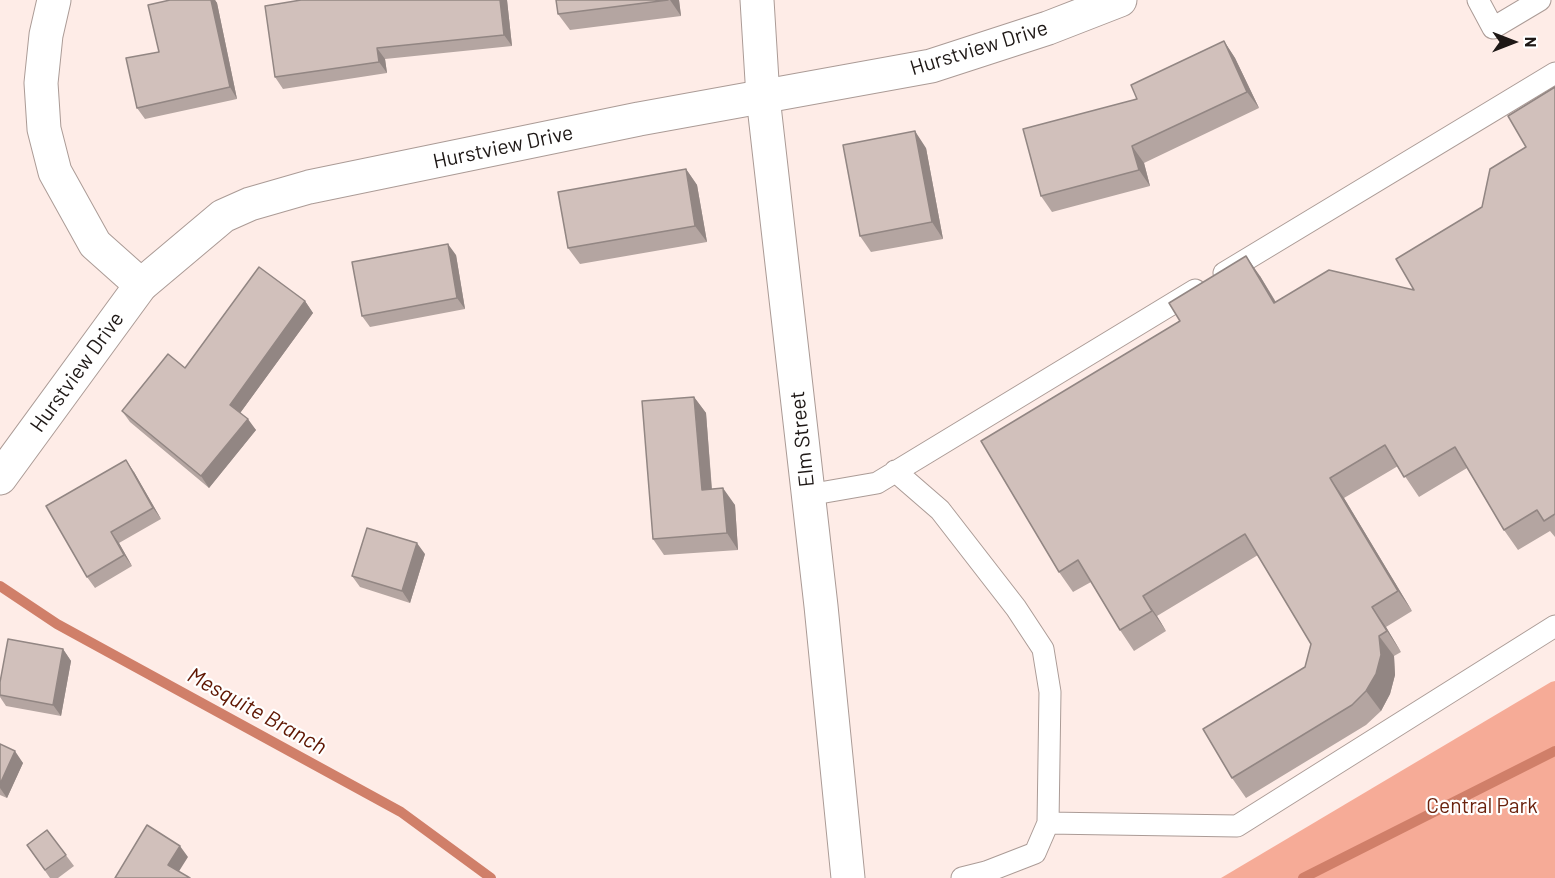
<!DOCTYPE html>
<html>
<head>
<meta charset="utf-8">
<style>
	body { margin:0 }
	#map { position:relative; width:1555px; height:878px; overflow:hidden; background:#feece7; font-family:Barlow,sans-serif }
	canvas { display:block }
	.north { position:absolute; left:1483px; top:12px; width:60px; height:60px; -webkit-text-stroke:4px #fff; paint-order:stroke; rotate:90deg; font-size:16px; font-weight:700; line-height:24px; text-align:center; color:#1e1816 }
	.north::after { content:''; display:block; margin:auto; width:21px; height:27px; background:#1e1816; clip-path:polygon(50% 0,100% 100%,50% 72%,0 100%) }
</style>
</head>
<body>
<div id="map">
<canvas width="1555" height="878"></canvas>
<div class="north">N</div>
</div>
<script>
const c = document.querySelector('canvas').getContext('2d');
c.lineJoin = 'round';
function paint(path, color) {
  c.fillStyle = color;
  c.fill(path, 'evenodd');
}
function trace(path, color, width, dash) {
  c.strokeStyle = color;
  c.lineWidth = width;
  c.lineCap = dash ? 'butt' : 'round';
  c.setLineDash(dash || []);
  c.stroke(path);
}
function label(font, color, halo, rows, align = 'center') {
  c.font = font + ' Barlow,sans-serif';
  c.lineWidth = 4.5;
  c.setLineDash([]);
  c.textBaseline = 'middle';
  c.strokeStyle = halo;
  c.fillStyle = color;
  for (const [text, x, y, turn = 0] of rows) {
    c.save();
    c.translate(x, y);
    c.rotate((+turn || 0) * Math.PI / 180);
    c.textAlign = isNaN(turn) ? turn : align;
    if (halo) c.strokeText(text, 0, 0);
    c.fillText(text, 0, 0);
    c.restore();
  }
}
const green = new Path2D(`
	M 1555,681 L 1555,878 L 1221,878 L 1551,682 Z`);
const stream = new Path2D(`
	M 0,586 L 57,624 L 401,812 L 491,878
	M 1303,878 L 1555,751`);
const service = new Path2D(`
	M 1478,0 L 1493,28 L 1540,0
	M 1224,273 L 1555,73
	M 895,471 L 940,510 L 1016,608 L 1043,649 L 1050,692 L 1048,823
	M 808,495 L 877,483 L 1195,290
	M 962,878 L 986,872 L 1035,853 L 1048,823 L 1237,826 L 1555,626`);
const minor = new Path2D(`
	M 54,0 L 46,35 L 41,83 L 44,129 L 55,172 L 95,244 L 141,285
	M 757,0 L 763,97 L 821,606 L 848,878`);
const tertiary = new Path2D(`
	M 0,478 L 141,285 L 223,216 L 250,204 L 309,187 L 639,119 L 931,66 L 1048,28 L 1120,0`);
const wall = new Path2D(`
	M 170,0 L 215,0 L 217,3 L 237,99 L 145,119 L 137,108 L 159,52 Z
	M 301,0 L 507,0 L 512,46 L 385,59 L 387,73 L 283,89 L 275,77 Z
	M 556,0 L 679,0 L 681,16 L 570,30 L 558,14 Z
	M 1224,41 L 1235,58 L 1259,108 L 1144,163 L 1150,186 L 1052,212 L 1041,196 Z
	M 1555,87 L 1555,537 L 1550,531 L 1518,550 L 1504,530 L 1467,468 L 1419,497 L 1398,466 L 1344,498 L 1412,611 L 1386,627 L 1401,652 L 1394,656 L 1395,675 L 1390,694 L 1381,711 L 1366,725 L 1246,798 L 1232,778 L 1305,667 L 1311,644 L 1258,555 L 1157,616 L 1166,631 L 1134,651 L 1120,630 L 1091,582 L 1073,592 L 1059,572 L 1260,276 L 1276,302 L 1414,290 L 1482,207 L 1526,147 Z
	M 926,148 L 943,239 L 871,252 L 860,236 Z
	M 686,169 L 697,185 L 707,242 L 580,264 L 568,248 Z
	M 456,255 L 465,309 L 370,327 L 362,316 Z
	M 305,301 L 313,313 L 240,413 L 256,430 L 209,488 L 130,422 L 122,411 L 185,368 Z
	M 694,397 L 706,413 L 712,489 L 735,505 L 738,550 L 664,555 L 653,539 Z
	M 134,472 L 161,519 L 119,543 L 132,566 L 95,588 L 87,577 Z
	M 425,554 L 410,603 L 360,587 L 352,576 Z
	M 63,649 L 71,661 L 61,716 L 6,706 L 0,697 L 0,682 Z
	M 0,744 L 23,763 L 7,798 L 0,795 Z
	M 47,830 L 74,866 L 58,878 L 50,878 L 27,845 Z`);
const shadedWall = new Path2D(`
	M 211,0 L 215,0 L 217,3 L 237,99 L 230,87 Z
	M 500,0 L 507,0 L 512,46 L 504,35 Z
	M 670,0 L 679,0 L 681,16 Z
	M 1224,41 L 1235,58 L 1259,108 L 1247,92 Z
	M 377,48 L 385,59 L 387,73 L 379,62 Z
	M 915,131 L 926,148 L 943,239 L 932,222 Z
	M 1132,146 L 1144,163 L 1150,186 L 1139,170 Z
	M 686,169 L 697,185 L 707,242 L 695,226 Z
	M 448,244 L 456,255 L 465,309 L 457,298 Z
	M 1246,256 L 1260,276 L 1288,323 L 1274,303 Z
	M 305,301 L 313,313 L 238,416 L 230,405 Z
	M 694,397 L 706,413 L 713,507 L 702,490 Z
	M 248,419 L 256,430 L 209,488 L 201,476 Z
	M 126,460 L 134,472 L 161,519 L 153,508 Z
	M 1330,478 L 1344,498 L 1412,611 L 1398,591 Z
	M 723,488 L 735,505 L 738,550 L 727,533 Z
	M 111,532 L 119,543 L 132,566 L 124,555 Z
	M 417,543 L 425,554 L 410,603 L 402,591 Z
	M 1143,596 L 1157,616 L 1166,631 L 1152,611 Z
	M 1372,607 L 1386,627 L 1401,652 L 1387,631 Z
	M 1379,636 L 1394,656 L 1395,675 L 1390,694 L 1381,711 L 1366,691 Z
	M 63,649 L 71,661 L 61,716 L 53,705 Z
	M 15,751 L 23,763 L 7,798 L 0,788 L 0,784 Z
	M 180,846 L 188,857 L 176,876 L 168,865 Z`);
const building = new Path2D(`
	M 170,0 L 211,0 L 230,87 L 137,108 L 126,58 L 159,52 L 148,5 Z
	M 301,0 L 500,0 L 504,35 L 377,48 L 379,62 L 275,77 L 265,6 Z
	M 556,0 L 668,0 L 558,14 Z
	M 1224,41 L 1247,92 L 1132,146 L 1139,170 L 1041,196 L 1023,129 L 1137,99 L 1131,85 Z
	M 1555,87 L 1555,514 L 1544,521 L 1537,510 L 1504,530 L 1455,447 L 1404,477 L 1385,445 L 1330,478 L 1398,591 L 1372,607 L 1387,631 L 1379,636 L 1381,655 L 1376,674 L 1366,691 L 1352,705 L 1232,778 L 1203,729 L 1305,667 L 1311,644 L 1245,534 L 1143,596 L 1152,611 L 1120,630 L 1078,560 L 1059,572 L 981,441 L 1180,321 L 1169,303 L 1246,256 L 1274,303 L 1329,270 L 1414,290 L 1396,259 L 1482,207 L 1490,169 L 1526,147 L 1508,116 Z
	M 915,131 L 932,222 L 860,236 L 843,145 Z
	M 686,169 L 695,226 L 568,248 L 558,192 Z
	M 448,244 L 457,298 L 362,316 L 352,262 Z
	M 259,267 L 305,301 L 230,405 L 248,419 L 201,476 L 122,411 L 168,354 L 185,368 Z
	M 694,397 L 702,490 L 723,488 L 727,533 L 653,539 L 642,401 Z
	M 126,460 L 153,508 L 111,532 L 124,555 L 87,577 L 46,506 Z
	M 367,528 L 417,543 L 402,591 L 352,576 Z
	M 8,639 L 63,649 L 53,705 L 0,695 L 0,682 Z
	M 0,744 L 15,751 L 0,784 Z
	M 147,825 L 180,846 L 168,865 L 190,878 L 115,878 Z
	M 47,830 L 66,855 L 45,870 L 27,845 Z`);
const streetNames = [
	["Hurstview Drive",979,48,-17],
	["Hurstview Drive",503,147,-12],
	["Hurstview Drive",77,372,-54],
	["Elm Street",802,439,-96]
];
const parkNames = [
	["Central Park",1482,806]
];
const waterNames = [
	["Mesquite Branch",257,711,29]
];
paint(green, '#f6ab97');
trace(stream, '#d07f69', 10);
trace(service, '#ab9b96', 23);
trace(minor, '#ab9b96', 35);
trace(tertiary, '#ab9b96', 35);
trace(service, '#fff', 21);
trace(minor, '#fff', 33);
trace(tertiary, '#fff', 33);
paint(wall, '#b4a5a1');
paint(shadedWall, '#928683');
paint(building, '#d1c0bb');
trace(building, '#928683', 1.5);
label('21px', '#1e1816', '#fff', streetNames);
label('21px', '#6b220d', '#fff', parkNames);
label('italic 22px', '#5e1500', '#fff', waterNames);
</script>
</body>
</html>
